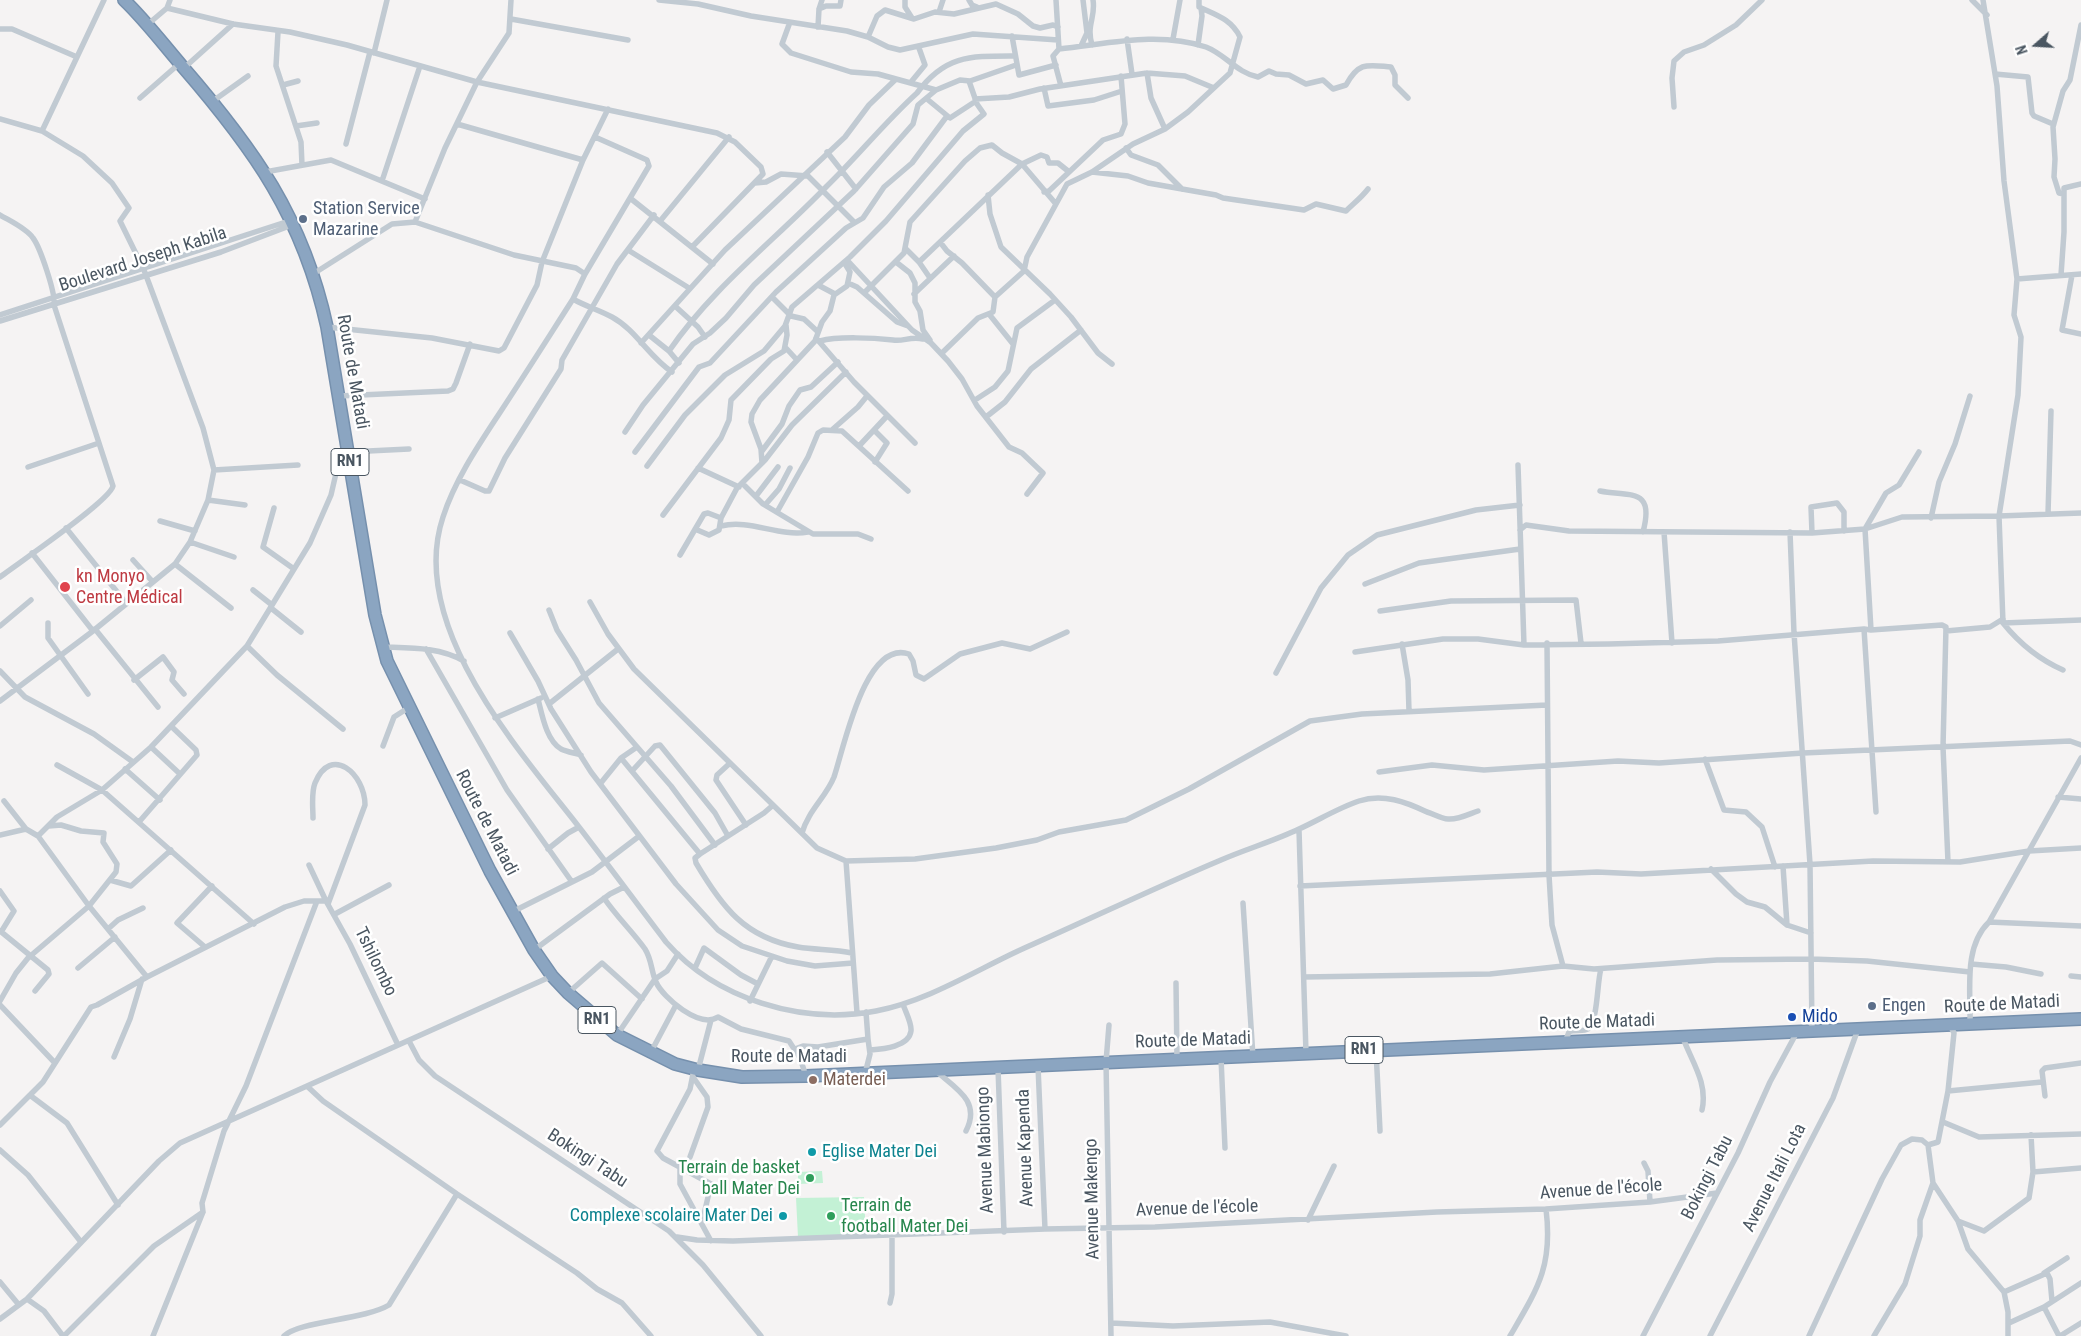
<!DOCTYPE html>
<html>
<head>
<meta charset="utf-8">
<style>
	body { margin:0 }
	#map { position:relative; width:2081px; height:1336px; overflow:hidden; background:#f5f3f3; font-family:"Roboto Condensed",sans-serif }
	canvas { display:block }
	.north { position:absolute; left:2011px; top:20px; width:50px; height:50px; -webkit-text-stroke:4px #fff; paint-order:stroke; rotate:251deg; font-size:14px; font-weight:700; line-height:20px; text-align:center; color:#4a5661 }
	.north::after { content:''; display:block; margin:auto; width:18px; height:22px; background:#4a5661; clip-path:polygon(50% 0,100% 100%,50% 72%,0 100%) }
</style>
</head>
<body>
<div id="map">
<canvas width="2081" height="1336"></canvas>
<div class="north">N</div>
</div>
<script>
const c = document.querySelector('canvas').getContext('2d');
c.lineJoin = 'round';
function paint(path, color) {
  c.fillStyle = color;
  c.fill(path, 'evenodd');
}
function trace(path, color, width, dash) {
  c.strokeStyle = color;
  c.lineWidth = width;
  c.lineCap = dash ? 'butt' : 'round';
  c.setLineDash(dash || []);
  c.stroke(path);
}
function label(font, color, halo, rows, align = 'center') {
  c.font = font + ' "Roboto Condensed",sans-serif';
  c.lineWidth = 5;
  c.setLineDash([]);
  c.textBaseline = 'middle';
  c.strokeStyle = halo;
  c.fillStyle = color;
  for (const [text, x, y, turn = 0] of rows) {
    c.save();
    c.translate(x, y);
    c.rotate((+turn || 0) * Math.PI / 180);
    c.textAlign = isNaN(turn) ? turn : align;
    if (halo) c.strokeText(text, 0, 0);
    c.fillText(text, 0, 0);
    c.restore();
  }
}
const green = new Path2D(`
	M 822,1171 L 823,1183 L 798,1184 L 798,1172 Z
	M 864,1197 L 866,1235 L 798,1237 L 796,1198 Z`);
const street = new Path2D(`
	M 659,0 L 698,4 L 751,16 L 847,31 L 868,37 L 888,47 L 900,50 L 973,34 L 1058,40
	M 905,0 L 905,7 L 912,18
	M 969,0 L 972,5 L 977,7
	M 1056,0 L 1059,49
	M 1972,0 L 1987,15
	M 1983,0 L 1997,86 L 2004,181 L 2017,279 L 2014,315 L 2021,337 L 2018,395 L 1999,516 L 2003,623 C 2020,644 2038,659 2063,670
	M 167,8 L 233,24 L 290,32 L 347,45 L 477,82 L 717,133 L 735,142 L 761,167 L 763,174 L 692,247
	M 819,9 L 826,6 L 840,6 L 841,0
	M 939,12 L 943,0
	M 511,19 L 628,40
	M 790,22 L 782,44 L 791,53 L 851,72 L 878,74 L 936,90
	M 147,25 L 167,8 L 170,0
	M 818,27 L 819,9 L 822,0
	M 0,29 L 12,29 L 77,57
	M 278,32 L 276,66 L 301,142 L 302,165
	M 1012,36 L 1019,75 L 1056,65
	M 868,37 L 877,16 L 885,10 L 914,19 L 935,12 L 954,14 L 996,4 L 1018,14 L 1033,26 L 1040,28 L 1053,25 L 1058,27
	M 1127,39 L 1132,74
	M 1173,39 L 1180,0
	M 1092,45 C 1086,25 1096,17 1093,0
	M 1198,45 L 1202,16 L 1201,8
	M 1081,46 L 1087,33 L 1083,0
	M 374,53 L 387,0
	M 184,68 L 233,24
	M 1147,73 L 1151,98 L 1165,129
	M 1995,74 L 2028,77 L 2032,113 L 2034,116 L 2053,124
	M 911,82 L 925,65 L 919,48
	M 283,85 L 298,81
	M 1061,86 L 1053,56 L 1059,49 C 1108,44 1157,31 1206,47 C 1225,54 1237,73 1258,77 L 1269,71 L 1276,74 L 1289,75 L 1306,84 L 1323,80 L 1333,89 L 1346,85 C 1359,61 1368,65 1391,67 L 1395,75 L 1395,85 L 1408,98
	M 1044,88 L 1048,106 L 1094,100 L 1122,91
	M 140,98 L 180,63
	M 927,99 L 950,118 L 976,101
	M 975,99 L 1009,97 L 1040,89 L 1147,73 L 1185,76 L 1214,88
	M 213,101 L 248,76
	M 1674,107 L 1672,78 L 1674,61 L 1684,52 L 1704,45 L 1736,25 L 1762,0
	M 0,119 L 42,131 L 83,156 L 112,183 L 129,208 L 120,221 L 144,270 L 203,428 L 214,470 L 208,500 L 190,542 L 175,564 L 93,631 L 0,701
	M 457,124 L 583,160
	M 296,126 L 317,123
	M 42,131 L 104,0
	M 595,137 L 647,160 L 649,166 L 585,274 L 573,299 C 548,338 524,376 499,414 C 478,446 455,480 443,517 C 408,622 512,742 572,818 C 604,859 634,900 666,942 C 716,999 801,1025 876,1011 C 927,1001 971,973 1018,951 C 1086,921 1152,889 1221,860 C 1246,849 1274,841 1299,829 C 1319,820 1338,808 1359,801 C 1383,793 1406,802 1427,812 C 1434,814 1441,819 1448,819 C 1458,820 1469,814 1478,811
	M 346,144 L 370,52
	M 1126,148 L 1131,155 L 1158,165 L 1182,189
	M 827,152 L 856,189
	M 265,172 L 331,160 L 425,199
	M 1092,172 L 1128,176 L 1148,183 L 1216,195 L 1223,198 L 1304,210 L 1316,204 L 1346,211 C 1354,203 1361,198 1368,189
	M 382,181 L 420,66
	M 755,183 L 766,182 L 781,174 L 808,176 L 854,222
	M 1044,192 L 1049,191 L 1103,140 L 1121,134 L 1125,124 L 1121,76
	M 2064,194 L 2059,193 L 2054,177 L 2055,159 L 2053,127 L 2063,91 L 2070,80 L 2081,25
	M 988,195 L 990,214 L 1001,247 L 1050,294 L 1071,317 L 1098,353 L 1112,364
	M 630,198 L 713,264
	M 0,215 C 10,221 26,228 33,238 C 40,247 56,294 54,305 L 113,486 C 110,501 17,564 0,577
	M 661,220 L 729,137
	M 415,222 L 514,255 L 576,268 L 585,274
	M 940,242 L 947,251 L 962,263 L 995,297
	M 906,249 L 919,262 L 930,278
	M 628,250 L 689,288
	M 847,260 L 912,330 L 931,343 L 948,361 L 962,379 L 977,406 L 1009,447 L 1022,453 L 1043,473 L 1027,494
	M 896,262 L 910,273 L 915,283 L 915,302 L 920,311 L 923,330 L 930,340
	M 919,262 L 1022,164 L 1041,155 L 1047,157 L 1049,163 L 1058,163 L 1068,171
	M 313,274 L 392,224 L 415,222 L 445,148 L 477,82 L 509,33 L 511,0
	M 2061,275 L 2064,232 L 2064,188 L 2081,184
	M 2072,275 L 2062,330 L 2081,334
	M 2017,279 L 2081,274
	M 848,283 L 857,287 L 897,322 L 908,326
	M 818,285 L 835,294
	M 864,293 L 904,253 L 910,222 L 965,161 L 980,148 L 992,145 L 1002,153 L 1022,164 L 1056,204
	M 914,294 L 954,256
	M 772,297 L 791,316 L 804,319 L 817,331
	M 573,299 C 585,306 599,310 612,317 C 636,330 649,357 672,372
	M 675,306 L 698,327 L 705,337
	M 989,314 L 1013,344
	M 0,315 L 292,220
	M 0,321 L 221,252 L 292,225
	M 327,327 L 432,338 L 499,351 L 504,348 L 537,285 L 542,262 L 583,160 L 608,109
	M 649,335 L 669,351 L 679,363
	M 816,338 L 854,382 L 915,443
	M 820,341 C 838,336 874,338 893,340 C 903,342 910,336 923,339
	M 641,343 L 725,250 L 845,137 L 869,105 L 895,80
	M 785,347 L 797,360
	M 669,351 C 713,287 774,241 827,186 C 858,156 885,122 917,93 C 945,55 970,56 1014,56
	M 942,353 L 978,318 L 993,312 L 995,297 L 1024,271 L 1027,257 L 1067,184 L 1092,172 L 1133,144 L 1165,129 L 1188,112 L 1230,73 L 1240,37 C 1231,19 1216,15 1199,7 L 1199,0
	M 339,396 L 448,391 L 453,389 L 456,383 L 470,344
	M 975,400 L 995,387 L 1008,371 L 1017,328 L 1055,300
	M 986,417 L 1005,402 L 1031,369 L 1081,330
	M 833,429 L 858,407 L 867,396
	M 874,430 L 887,443 L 875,462
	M 625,432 L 643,405 L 693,344 L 710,333 L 726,318 L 754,285 L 854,191 L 913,124 L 918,105 L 936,90 L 960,80 L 970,81 L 1016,65
	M 859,446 L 887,416
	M 762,451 L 782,424 L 789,406 L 800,390 L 811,387 L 838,362
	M 635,452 L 699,367 L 710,363 L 776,292 L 846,228 L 863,218 L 884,187 L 912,163 L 947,116
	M 762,463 L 761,449 L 751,422 L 752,414 L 760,400 L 815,341 L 822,322 L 830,311 L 834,295 L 847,286 L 850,272 L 844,262
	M 1518,465 L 1524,645
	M 647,466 L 685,415 L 725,375 L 764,351 L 785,326 L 792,307 L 850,257 L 886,221 L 963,131 L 984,114 L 977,104 L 969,81
	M 28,467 L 99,443
	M 698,468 L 739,487
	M 214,470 L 298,465
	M 460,480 L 485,491 L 489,491 L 505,458 L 561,369 L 562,360 L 617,264 L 654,215
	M 743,484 L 763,504 L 813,534 L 858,534 L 871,539
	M 1600,491 C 1630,497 1655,487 1643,532
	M 756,496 L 778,467
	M 208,500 L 245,505
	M 765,505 L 779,489 L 790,468
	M 274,508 L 263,547 L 294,569
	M 777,512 L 808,457 L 818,433 L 823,430 L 842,431 L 908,491
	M 2048,514 L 2051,411
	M 663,515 L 721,438 L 729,420 L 731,400 L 771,359 L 784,351 L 787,335 L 786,325
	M 1931,518 L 1939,482 L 1955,444 L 1970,396
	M 160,521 L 195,531
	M 721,526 C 751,519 778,537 808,532
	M 66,528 L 126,603
	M 695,529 L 709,535 L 719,530 L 721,518 L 737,488 L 765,460 L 792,425 L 846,372
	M 1520,530 L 1526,525 L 1569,531 L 1812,533 L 1865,529 L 1902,517 L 1999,516 L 2081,513
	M 1664,532 L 1672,643
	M 1790,532 L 1794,633 L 1810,864 L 1812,1031
	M 1812,533 L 1811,507 L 1837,503 L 1844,512 L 1844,531
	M 190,542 L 234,557
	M 32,553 L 93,631
	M 680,555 L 704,514 L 708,513 L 721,518
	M 133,560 L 152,581
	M 175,564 L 231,608
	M 1365,584 L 1419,563 L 1520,549
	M 253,590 L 272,605
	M 590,602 L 608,634 L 634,669 L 817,848 L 846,861 L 915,859 L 996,848 L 1037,840 L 1059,832 L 1126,820 L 1189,789 L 1310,721 L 1362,714 L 1547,705
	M 271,608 L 301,632
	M 549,610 L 557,630 L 576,660 L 599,703 L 671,786 L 715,845
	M 1380,611 L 1451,601 L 1576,600 L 1581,643
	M 48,623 L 48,638 L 88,694
	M 2003,623 L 2081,620
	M 0,626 L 31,600
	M 95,629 L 158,707
	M 1871,630 L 1942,625 L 1946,627 L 1943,747 L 1948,862
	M 1946,631 L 1990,627 L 2003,619
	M 510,633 L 538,681 L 551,709 L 591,772 L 676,884 L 718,930 L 742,946 L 787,961 L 815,966 L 853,963
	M 1547,643 L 1549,875 L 1552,925 L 1563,966
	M 1402,644 L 1408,680 L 1409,711
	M 247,646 L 277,675 L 343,729
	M 383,647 C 411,648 439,647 464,661
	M 426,649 L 507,790 L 572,882
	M 1355,652 L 1443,639 L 1478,639 L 1524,645 L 1609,644 L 1718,641 L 1864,629
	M 0,671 L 25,697 L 94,734 L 133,762
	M 1276,673 L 1321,588 L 1348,555 L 1377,535 L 1476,510 L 1520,505
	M 134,680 L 163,657 L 174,672 L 172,680 L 184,694
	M 538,699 C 542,714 546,740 561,749 C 567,752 575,753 581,755
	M 549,704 L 618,649
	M 495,718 L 541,698
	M 383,746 L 394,717 L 408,708
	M 151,747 L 180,774
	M 621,758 L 700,854
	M 1705,759 L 1724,810 L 1746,812 L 1762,827 L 1775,867
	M 729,764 L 717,775 L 716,780 L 746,825
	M 57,765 L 102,790 L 254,924
	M 125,769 L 160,800
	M 632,771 L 655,746 L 660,745 L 715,813 L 728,836
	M 1379,772 L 1432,765 L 1484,770 L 1618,761 L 1659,763 L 1803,753 L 2070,741 L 2081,745
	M 600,784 L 621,758 L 637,747
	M 2058,797 L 2081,799
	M 4,801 L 26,829
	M 772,806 L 764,813 L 700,854 L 695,858 L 696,863 C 722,907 745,938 798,947 C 816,950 834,949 852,953
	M 1876,812 L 1864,629 L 1871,630 L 1865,529 L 1886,493 L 1899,485 L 1919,452
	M 313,818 C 313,808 311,793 315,783 C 331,744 365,774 365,805 L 328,904
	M 139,822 L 197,755 L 196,750 L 172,727
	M 1299,830 L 1306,1053
	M 802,833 C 808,811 826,797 834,777 C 844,748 865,639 909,654 L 913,661 L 916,675 L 924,679 L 960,654 L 1002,643 L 1030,649 L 1067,632
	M 0,835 L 26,829 L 38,836 L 89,906 L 147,977
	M 38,836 L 57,817 L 102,790 L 151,747 L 247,646 L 310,543 L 331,495 L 340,456 L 348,452 L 409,449
	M 548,849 L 568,833 L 579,827
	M 846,861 L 857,1013
	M 309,865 L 326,901
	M 1783,866 L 1787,925 L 1811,933
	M 1711,869 L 1736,894 L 1747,902 L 1765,907 L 1787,925
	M 110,880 L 131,886 L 171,850
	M 1300,886 L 1597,872 L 1641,874 L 1873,861 L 1960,862 L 2029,851 L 2081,848
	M 0,891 L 14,911 L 1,932
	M 604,898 C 616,916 632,931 645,949 C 652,960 651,971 656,982 C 663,998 700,1029 718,1017 L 741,1029 L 789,1041 L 800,1058 L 806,1076
	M 1243,903 L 1253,1057
	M 512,912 L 592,872 L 638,837
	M 335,914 L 389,885
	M 1989,922 L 2081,926
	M 108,929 L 118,920 L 143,908
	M 0,931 L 48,970 L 49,974 L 35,991
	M 205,947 L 177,923 L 212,886
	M 534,950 L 610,894 L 624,887
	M 1971,964 L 2006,967 L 2041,974
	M 78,968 L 115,937
	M 695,968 L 704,948 L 741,975 L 758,984
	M 2071,976 L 2081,977
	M 1304,977 L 1490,974 L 1563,966 L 1594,969 L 1717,960 L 1811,959 L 1867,961 L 1970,972
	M 1176,983 L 1177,1059
	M 568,993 L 602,963 L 642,999
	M 0,1001 L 16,973 L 28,958 L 89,906 L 116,872 L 117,864 L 103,842 L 104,833 L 81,831 L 61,825 L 49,826
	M 750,1001 L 772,956
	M 0,1005 L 55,1063
	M 866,1012 L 868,1039
	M 1970,1024 C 1971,991 1963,947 1989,922 L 2081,758
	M 1109,1025 L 1106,1062 L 1111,1336
	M 617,1035 L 655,979 L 667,971 L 678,954
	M 1683,1038 C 1692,1062 1708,1083 1702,1110
	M 409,1041 L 419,1060 L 435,1076 L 669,1231 L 703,1265 L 761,1336
	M 1565,1042 L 1569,1032 C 1574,1029 1583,1032 1588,1029 C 1598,1022 1597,981 1601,969
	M 795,1049 L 803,1046 L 818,1047 L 868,1039 L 870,1054 L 865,1074
	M 870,1050 C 882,1049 909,1047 911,1031 C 912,1023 905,1011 903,1004
	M 1376,1050 L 1380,1131
	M 651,1052 L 676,1005
	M 114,1057 L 130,1019 L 142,979
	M 1221,1058 L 1225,1148
	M 1038,1066 L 1045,1229
	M 998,1068 L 1004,1232
	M 694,1069 L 690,1089 L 657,1151 L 663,1158 L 711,1184 L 702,1223
	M 698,1070 L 711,1020
	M 937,1072 C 957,1089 981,1102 966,1131
	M 308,1087 L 323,1101 L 457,1194 L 577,1273 L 597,1289 L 622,1303 L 651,1336
	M 1948,1091 L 2042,1082
	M 31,1096 L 67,1123 L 118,1205
	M 2045,1096 L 2042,1071 L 2045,1068 L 2081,1063
	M 1943,1122 L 1979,1137 L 2081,1134
	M 0,1125 L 43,1082 L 91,1007 L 97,1005 L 147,977 L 285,907 L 304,901 L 326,901 L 350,944 L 398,1045
	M 1928,1145 L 1933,1183 L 1958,1221 L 1968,1249 L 2004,1292 L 2008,1312 L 2008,1336
	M 0,1150 L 28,1175 L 81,1242
	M 690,1157 L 708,1107 L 707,1097 L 693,1077
	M 1644,1163 L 1648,1171 L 1650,1202
	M 680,1167 L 680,1184 L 711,1241
	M 2033,1172 L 2081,1168
	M 1308,1220 L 1334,1166
	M 1958,1221 L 1984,1231 L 2029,1198 L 2033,1172 L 2031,1135
	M 677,1237 L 697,1240 L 733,1241 L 1045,1229 L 1155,1227 L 1437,1212 L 1546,1209 L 1650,1202 L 1717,1193
	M 2044,1273 L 2067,1258
	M 0,1282 L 19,1305
	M 2004,1292 L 2047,1273 L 2050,1279 L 2052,1301
	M 27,1299 L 44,1311 L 63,1336
	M 890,1303 L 892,1294 L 892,1236
	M 2044,1307 L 2059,1336
	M 0,1319 L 27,1299 L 159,1161 L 180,1143 L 552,976
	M 1111,1323 L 1173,1326 L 1270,1322 L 1346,1336
	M 2009,1323 L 2044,1307 L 2081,1283
	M 64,1336 L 154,1246 L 203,1212
	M 153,1336 L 203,1212 L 202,1203 L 224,1131 L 246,1086 L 317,901
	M 284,1336 C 299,1321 364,1320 389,1305 L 457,1194
	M 1510,1336 C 1538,1288 1553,1266 1546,1209
	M 1643,1336 L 1738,1153 L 1770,1082 L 1797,1032
	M 1710,1336 L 1833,1098 L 1858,1029
	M 1809,1336 L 1882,1179 L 1901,1145 L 1912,1139 L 1922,1140 L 1928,1145 L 1938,1142 L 1948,1091 L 1954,1033 L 1950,1025
	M 1874,1336 L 1905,1284 L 1920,1236 L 1920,1220 L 1933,1183
	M 2060,1336 L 2081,1323`);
const highway = new Path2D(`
	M 124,0 C 145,20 163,44 182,66 C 254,149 303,217 327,327 L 375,615 L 387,661 L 490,871 L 534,950 L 552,976 L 568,993 L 617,1035 L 675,1064 L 698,1070 L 742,1077 L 806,1076 L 2081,1019`);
const markers = [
	[303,219,5,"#5c6f8a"],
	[65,587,6,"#e0444e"],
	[1872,1006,5,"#5c6f8a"],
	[1792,1017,5,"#1a4fb4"],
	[813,1080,5,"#8d6e63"],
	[812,1152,5,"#0f9aa8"],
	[810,1178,5,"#2e9e5b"],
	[783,1216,5,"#0f9aa8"],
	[831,1216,5,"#2e9e5b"]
];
const shields = [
	[350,462,38],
	[597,1020,38],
	[1364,1050,38]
];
const shieldNames = [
	["RN1",350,462],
	["RN1",597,1020],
	["RN1",1364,1050]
];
const serviceNames = [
	["Station Service",313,209],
	["Mazarine",313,230],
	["Engen",1882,1006]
];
const streetNames = [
	["Boulevard Joseph Kabila",143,260,-18],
	["Route de Matadi",352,372,80],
	["Route de Matadi",486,823,63],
	["Tshilombo",375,962,64],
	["Route de Matadi",2002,1005,-3],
	["Route de Matadi",1597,1023,-2],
	["Route de Matadi",1193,1041,-2],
	["Route de Matadi",789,1057],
	["Avenue Kapenda",1026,1148,-92],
	["Avenue Mabiongo",986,1150,-92],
	["Bokingi Tabu",587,1159,33],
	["Bokingi Tabu",1708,1178,-63],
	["Avenue Itali Lota",1775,1178,-63],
	["Avenue de l'école",1601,1190,-4],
	["Avenue Makengo",1093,1199,-91],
	["Avenue de l'école",1197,1209,-2]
];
const healthNames = [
	["kn Monyo",76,577],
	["Centre Médical",76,598]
];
const transitNames = [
	["Mido",1802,1017]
];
const educationNames = [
	["Materdei",823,1080]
];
const cultureNames = [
	["Eglise Mater Dei",822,1152],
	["Complexe scolaire Mater Dei",773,1216,"right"]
];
const leisureNames = [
	["Terrain de basket",800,1168],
	["ball Mater Dei",800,1189],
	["Terrain de",841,1206,"left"],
	["football Mater Dei",841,1227,"left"]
];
paint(green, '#c3f1d5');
trace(highway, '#7690ad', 14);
trace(street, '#c1cad2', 5.5);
trace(highway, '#8ba5c1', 11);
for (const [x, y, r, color] of markers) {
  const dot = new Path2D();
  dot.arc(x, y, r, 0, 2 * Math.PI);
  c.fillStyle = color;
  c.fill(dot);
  trace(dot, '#fff', 2);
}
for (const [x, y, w] of shields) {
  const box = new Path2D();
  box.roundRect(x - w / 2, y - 13.5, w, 27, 4);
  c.fillStyle = '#fff';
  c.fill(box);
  trace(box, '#4a5661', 1);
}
label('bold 16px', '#4a5661', null, shieldNames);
label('18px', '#4e5e75', '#fff', serviceNames, 'left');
label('18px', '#4a5661', '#fff', streetNames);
label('18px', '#be3a42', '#fff', healthNames, 'left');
label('18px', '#164399', '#fff', transitNames, 'left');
label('18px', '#785e54', '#fff', educationNames, 'left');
label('18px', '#0d838f', '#fff', cultureNames, 'left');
label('18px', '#27864d', '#fff', leisureNames, 'right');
</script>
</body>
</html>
